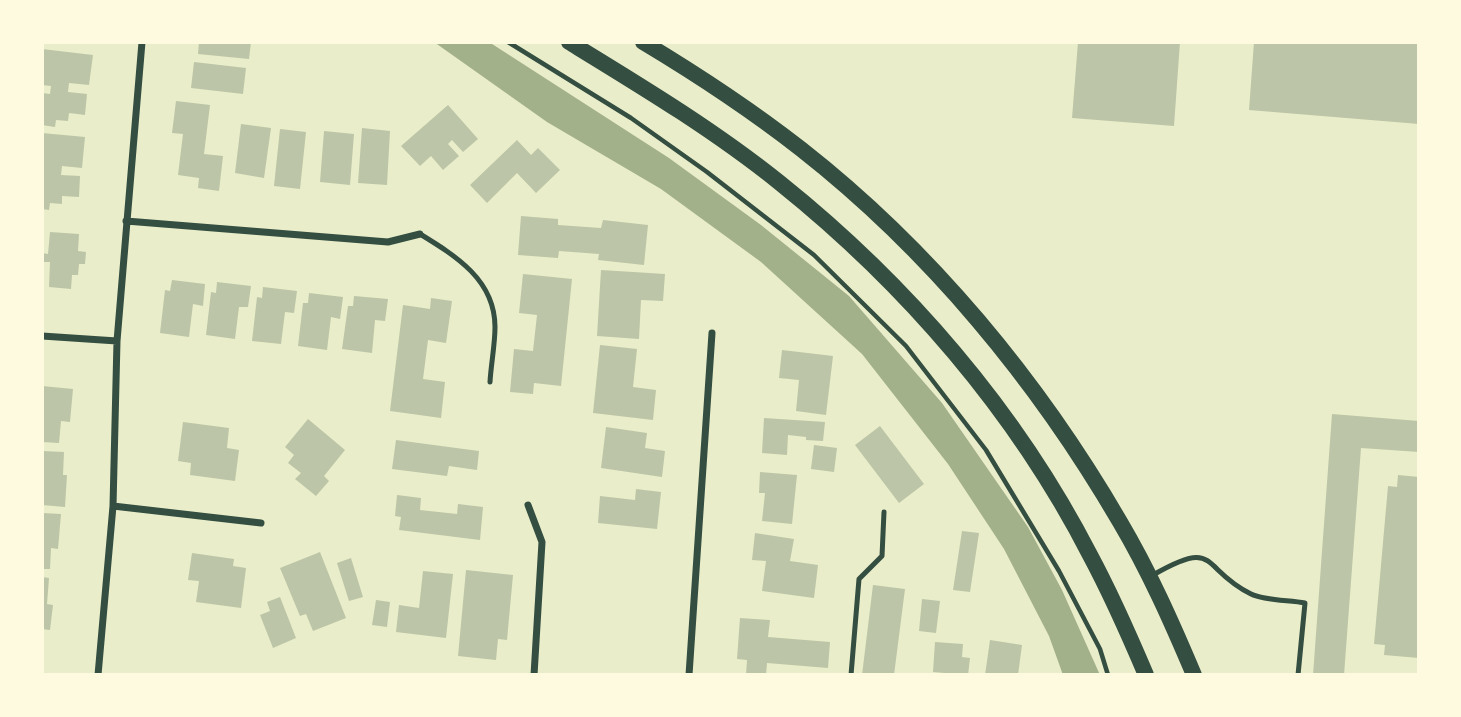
<!DOCTYPE html>
<html>
<head>
<meta charset="utf-8">
<style>
	body { margin:0 }
	#map { position:relative; width:1461px; height:717px; overflow:hidden; background:#e9edc9; font-family:"Archivo Narrow",sans-serif }
	canvas { display:block }
	.frame { position:absolute; inset:0; border:44px solid #fefae0; pointer-events:none }
</style>
</head>
<body>
<div id="map">
<canvas width="1461" height="717"></canvas>
<div class="frame"></div>
</div>
<script>
const c = document.querySelector('canvas').getContext('2d');
c.lineJoin = 'round';
function paint(path, color) {
  c.fillStyle = color;
  c.fill(path, 'evenodd');
}
function trace(path, color, width, dash) {
  c.strokeStyle = color;
  c.lineWidth = width;
  c.lineCap = dash ? 'butt' : 'round';
  c.setLineDash(dash || []);
  c.stroke(path);
}
const water = new Path2D(`
	M 434,42 L 489,42 L 669,158 L 761,225 L 849,296 L 942,403 L 1028,527 L 1062,590 L 1100,675 L 1063,675 L 1049,636 L 1004,549 L 948,464 L 862,354 L 761,262 L 661,189 L 547,122 Z`);
const building = new Path2D(`
	M 199,42 L 251,42 L 249,59 L 198,54 Z
	M 1078,42 L 1180,42 L 1174,126 L 1072,118 Z
	M 1254,42 L 1419,42 L 1419,124 L 1249,110 Z
	M 42,49 L 93,55 L 89,85 L 69,83 L 68,92 L 87,94 L 85,115 L 69,113 L 68,121 L 56,120 L 55,127 L 42,125 L 42,93 L 50,94 L 51,86 L 42,85 Z
	M 194,62 L 246,68 L 243,94 L 191,88 Z
	M 176,101 L 210,105 L 204,154 L 223,156 L 219,191 L 198,188 L 199,178 L 178,175 L 183,134 L 172,133 Z
	M 448,105 L 478,139 L 463,152 L 452,140 L 448,144 L 459,156 L 443,170 L 431,156 L 420,166 L 401,146 Z
	M 241,124 L 271,128 L 264,178 L 235,173 Z
	M 362,128 L 390,131 L 387,185 L 358,183 Z
	M 280,129 L 306,132 L 300,189 L 274,186 Z
	M 324,131 L 354,134 L 350,185 L 320,182 Z
	M 42,133 L 85,137 L 82,168 L 62,166 L 61,175 L 80,176 L 79,197 L 62,196 L 62,204 L 50,203 L 49,210 L 42,209 Z
	M 517,140 L 531,155 L 538,148 L 560,170 L 536,193 L 517,173 L 487,203 L 470,185 Z
	M 521,216 L 558,219 L 558,225 L 601,228 L 603,220 L 648,225 L 644,265 L 598,260 L 599,254 L 559,251 L 558,258 L 518,255 Z
	M 50,232 L 79,234 L 78,251 L 86,252 L 85,264 L 79,264 L 78,275 L 72,275 L 71,289 L 49,287 L 50,262 L 42,262 L 42,253 L 48,254 Z
	M 601,270 L 665,274 L 663,301 L 641,300 L 639,339 L 597,336 Z
	M 523,274 L 572,279 L 561,386 L 534,383 L 533,394 L 510,392 L 514,349 L 533,351 L 537,315 L 519,313 Z
	M 172,280 L 205,284 L 203,306 L 193,304 L 189,337 L 160,333 L 165,290 L 170,291 Z
	M 217,282 L 251,286 L 248,307 L 239,307 L 235,339 L 206,335 L 211,292 L 216,293 Z
	M 263,287 L 297,291 L 294,313 L 285,312 L 281,344 L 252,341 L 257,297 L 262,298 Z
	M 309,293 L 343,297 L 340,319 L 331,317 L 327,350 L 298,346 L 303,303 L 308,303 Z
	M 354,296 L 388,299 L 385,321 L 375,320 L 372,353 L 342,349 L 348,306 L 353,306 Z
	M 431,298 L 452,301 L 446,343 L 428,340 L 423,379 L 445,382 L 441,418 L 390,411 L 403,305 L 430,309 Z
	M 600,345 L 637,349 L 633,387 L 656,390 L 653,420 L 593,413 Z
	M 782,350 L 833,356 L 826,415 L 796,411 L 799,380 L 779,378 Z
	M 42,386 L 73,389 L 70,422 L 61,421 L 59,443 L 42,442 Z
	M 1332,414 L 1419,421 L 1419,452 L 1361,448 L 1344,675 L 1313,675 Z
	M 764,418 L 825,422 L 823,441 L 806,440 L 806,437 L 788,435 L 787,455 L 762,453 Z
	M 308,419 L 345,450 L 324,476 L 329,481 L 316,496 L 295,479 L 301,473 L 288,463 L 294,455 L 285,447 Z
	M 183,422 L 229,428 L 227,448 L 239,450 L 235,481 L 190,475 L 191,463 L 178,461 Z
	M 880,426 L 924,484 L 899,503 L 855,445 Z
	M 606,427 L 647,433 L 645,448 L 665,451 L 662,477 L 601,468 Z
	M 396,440 L 479,451 L 477,470 L 449,466 L 447,476 L 392,469 Z
	M 814,445 L 837,448 L 834,472 L 811,469 Z
	M 42,451 L 64,452 L 63,475 L 67,475 L 65,507 L 42,505 Z
	M 760,472 L 797,475 L 792,524 L 762,521 L 765,493 L 759,493 Z
	M 1398,475 L 1419,477 L 1419,658 L 1384,655 L 1385,645 L 1374,644 L 1388,486 L 1397,487 Z
	M 636,489 L 661,492 L 657,529 L 598,523 L 600,496 L 635,500 Z
	M 397,495 L 421,498 L 420,510 L 457,514 L 458,504 L 483,507 L 480,540 L 399,530 L 401,517 L 395,516 Z
	M 42,513 L 61,514 L 58,549 L 51,548 L 50,569 L 42,569 Z
	M 962,531 L 979,533 L 970,592 L 953,590 Z
	M 755,533 L 794,539 L 790,561 L 818,565 L 814,598 L 762,591 L 766,561 L 752,560 Z
	M 320,552 L 346,618 L 313,631 L 306,614 L 300,616 L 280,568 Z
	M 192,553 L 234,559 L 233,566 L 246,568 L 241,608 L 196,602 L 199,581 L 188,580 Z
	M 351,558 L 363,597 L 349,601 L 337,563 Z
	M 466,570 L 513,575 L 507,640 L 498,639 L 496,660 L 458,656 Z
	M 423,571 L 453,574 L 446,638 L 396,632 L 399,605 L 419,608 Z
	M 42,577 L 49,578 L 47,604 L 53,605 L 50,630 L 42,629 Z
	M 873,585 L 905,589 L 894,675 L 862,675 Z
	M 280,597 L 296,638 L 273,648 L 260,615 L 270,611 L 267,602 Z
	M 922,599 L 940,601 L 936,633 L 919,631 Z
	M 376,600 L 390,602 L 387,627 L 372,625 Z
	M 740,618 L 770,620 L 768,637 L 830,642 L 828,668 L 767,663 L 766,675 L 746,675 L 747,660 L 737,659 Z
	M 990,640 L 1022,645 L 1018,675 L 985,675 Z
	M 935,642 L 963,644 L 962,657 L 970,658 L 968,675 L 933,672 Z`);
const path = new Path2D(`
	M 508,42 L 631,118 L 707,172 L 814,255 L 906,346 L 986,450 L 1059,571 L 1100,649 L 1108,675`);
const service = new Path2D(`
	M 420,234 C 456,256 495,280 495,327 C 495,345 491,364 490,382
	M 1153,575 C 1219,537 1200,569 1251,594 C 1266,601 1289,600 1305,603 L 1298,675
	M 851,675 L 859,579 L 882,556 L 884,512`);
const minor = new Path2D(`
	M 126,221 L 388,242 L 420,234
	M 42,336 L 117,341
	M 528,505 L 542,542 L 534,675
	M 113,506 L 261,523
	M 98,675 L 113,506 L 117,341 L 142,42
	M 689,675 L 712,333`);
const primary = new Path2D(`
	M 569,42 C 641,86 714,130 780,183 C 906,284 1016,411 1090,555 C 1111,594 1129,635 1146,675
	M 643,42 C 698,75 751,110 801,149 C 930,250 1038,381 1120,522 C 1149,571 1172,623 1194,675`);
paint(water, '#a3b18a');
paint(building, '#bcc5a7');
trace(path, '#344e41', 4.5);
trace(service, '#344e41', 5);
trace(minor, '#344e41', 7);
trace(primary, '#344e41', 16);
</script>
</body>
</html>
